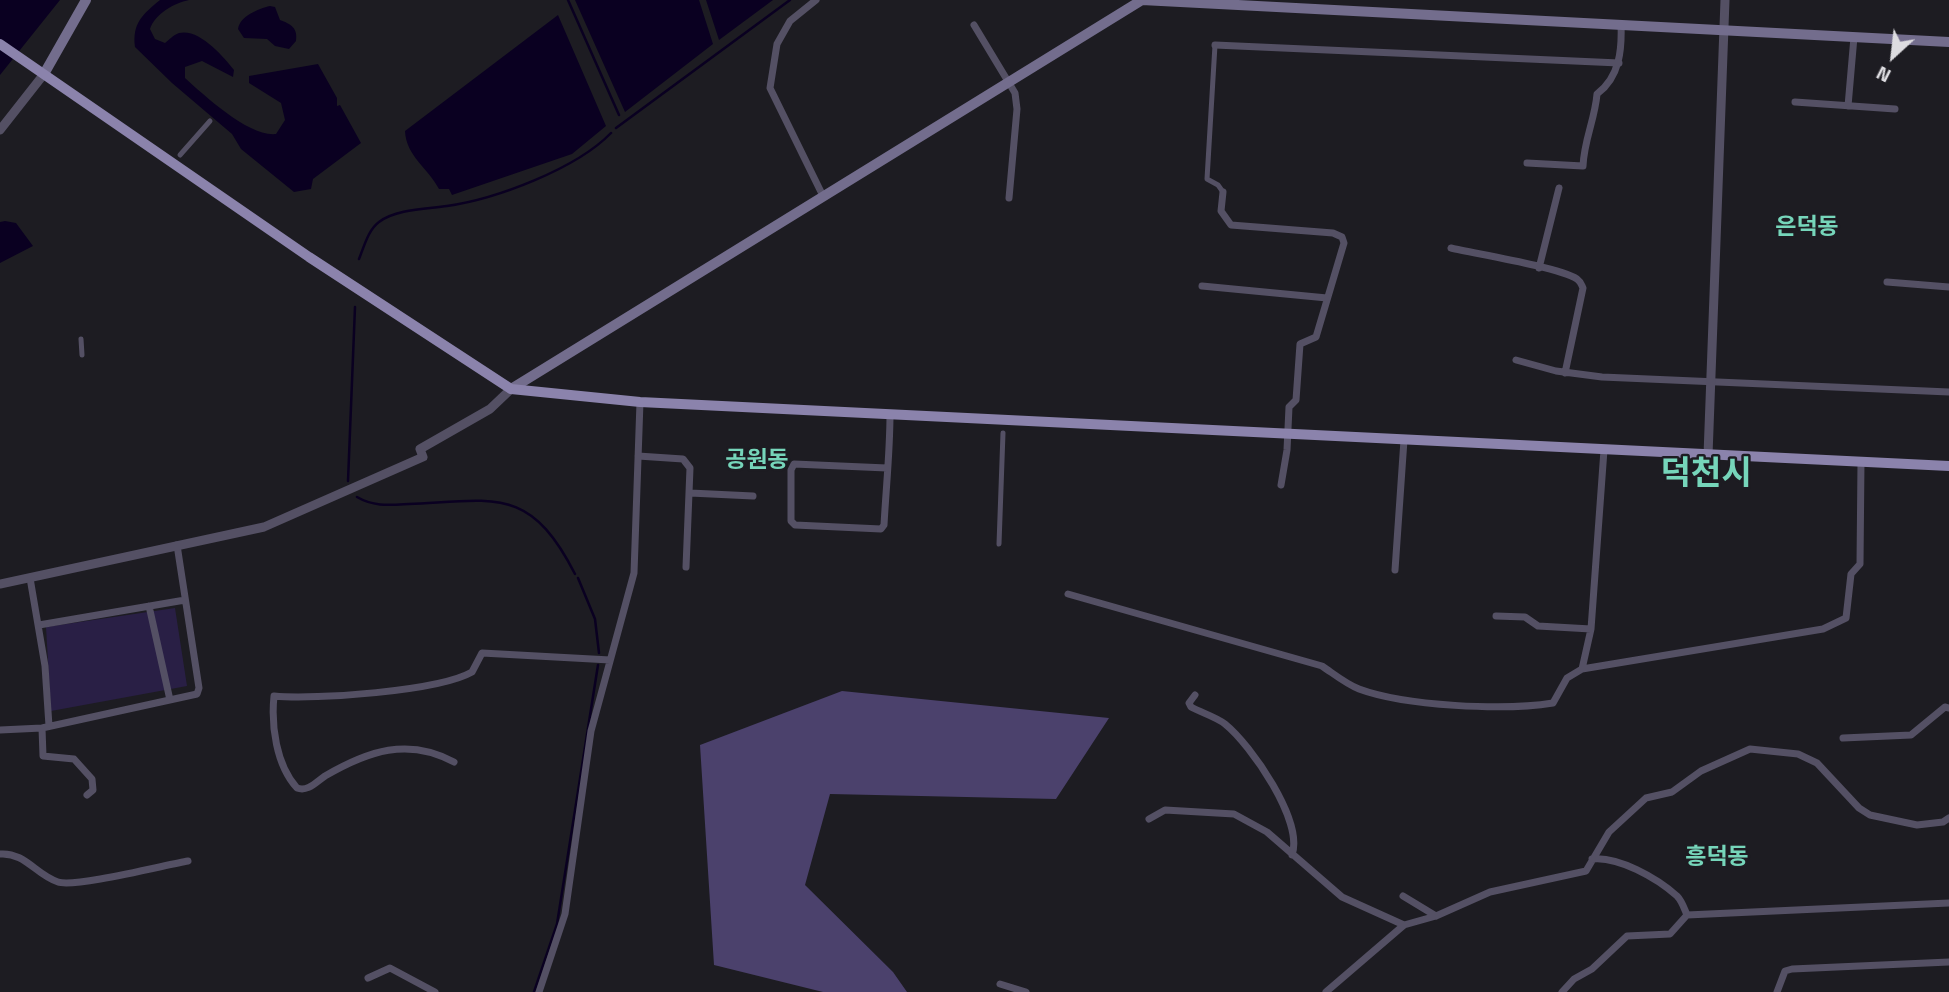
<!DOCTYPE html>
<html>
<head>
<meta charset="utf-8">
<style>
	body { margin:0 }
	#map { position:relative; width:1949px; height:992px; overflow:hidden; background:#1d1c22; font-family:"Titillium Web",sans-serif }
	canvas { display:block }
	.north { position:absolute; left:1858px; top:21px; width:70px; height:70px; -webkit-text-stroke:5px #1d1c22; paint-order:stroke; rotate:207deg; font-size:19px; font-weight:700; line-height:28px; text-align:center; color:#dddce0 }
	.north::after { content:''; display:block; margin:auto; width:24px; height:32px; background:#dddce0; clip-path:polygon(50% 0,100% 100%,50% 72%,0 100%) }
</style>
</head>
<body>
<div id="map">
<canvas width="1949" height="992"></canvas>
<div class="north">N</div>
</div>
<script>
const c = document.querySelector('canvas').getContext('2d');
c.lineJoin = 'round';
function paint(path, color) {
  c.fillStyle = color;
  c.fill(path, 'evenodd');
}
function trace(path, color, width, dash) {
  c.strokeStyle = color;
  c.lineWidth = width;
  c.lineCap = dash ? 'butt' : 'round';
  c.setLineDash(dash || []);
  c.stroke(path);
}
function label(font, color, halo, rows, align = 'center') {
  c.font = font + ' "Titillium Web","Noto Sans KR",sans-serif';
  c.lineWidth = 5;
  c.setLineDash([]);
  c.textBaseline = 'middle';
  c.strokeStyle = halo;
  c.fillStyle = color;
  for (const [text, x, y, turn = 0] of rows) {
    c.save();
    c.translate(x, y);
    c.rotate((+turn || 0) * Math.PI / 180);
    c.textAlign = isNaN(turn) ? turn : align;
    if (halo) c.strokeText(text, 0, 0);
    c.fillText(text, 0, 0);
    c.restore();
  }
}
const green = new Path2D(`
	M 175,608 L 187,686 L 51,711 L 46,627 Z`);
const forest = new Path2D(`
	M 842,691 L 1109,718 L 1056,799 L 830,794 L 805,885 L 893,972 L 907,992 L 823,992 L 714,965 L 700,745 Z`);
const water = new Path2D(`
	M 0,0 L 60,0 L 0,75 Z
	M 160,0 L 189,0 C 174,3 155,14 150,29 L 155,39 L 165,43 C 169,40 173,35 179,33 C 199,28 223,56 234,70 L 233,77 L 202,61 L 185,67 L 185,78 C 205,96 249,137 276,134 L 285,120 L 281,103 L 249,83 L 249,76 L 318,64 L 337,98 L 337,106 L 340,105 L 361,143 L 313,179 L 311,189 L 294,192 L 241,149 L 232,134 L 172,83 L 135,47 C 132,23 143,14 160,0 Z
	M 575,0 L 699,0 L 713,44 L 625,112 Z
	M 706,0 L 773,0 L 719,40 Z
	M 270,6 L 275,7 L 280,20 C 291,24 298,28 296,41 L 289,49 L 275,46 L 267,39 L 244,38 L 238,29 C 240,16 258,9 270,6 Z
	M 558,15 L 606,126 L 572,154 L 452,195 L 449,189 L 439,189 C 428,168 406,156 405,131 Z
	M 5,221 L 16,223 L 33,246 L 0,263 L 0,222 Z`);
const stream = new Path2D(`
	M 568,0 L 619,115
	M 616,128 L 790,0
	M 359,259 C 364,247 368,230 379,222 C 396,209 427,209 447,206 C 496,199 576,169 611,133
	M 348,481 L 355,307
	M 357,497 C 374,507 390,505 409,504 C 496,500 530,486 575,574
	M 578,578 L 595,619 L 599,653
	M 534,992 L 557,924 L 598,665`);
const pedestrian = new Path2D(`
	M 1215,45 L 1207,179 L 1218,185 L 1223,192
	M 180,155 L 210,121
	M 81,339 L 82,355
	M 999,544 L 1003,433`);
const minor = new Path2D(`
	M 816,0 L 790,21 L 777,44 L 770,88 L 823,196
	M 974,25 L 1015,93 L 1017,109 L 1009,198
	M 1215,45 L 1619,63
	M 1795,102 L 1895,109
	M 1848,106 L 1854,37
	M 1527,163 L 1583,166 C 1584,140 1595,119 1597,94 C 1620,77 1622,49 1621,24
	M 1223,192 L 1221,211 L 1231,225 L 1333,233 L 1342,237 L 1344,243 L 1316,337 L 1300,344 L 1296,400 L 1289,407 L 1287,450 L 1281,485
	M 1451,248 C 1477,254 1558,267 1577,279 C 1581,282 1581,284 1583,288 L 1565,373
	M 1539,268 L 1559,188
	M 1887,282 L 1949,287
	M 1202,286 L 1327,298
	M 1516,360 L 1556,371 L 1602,377 L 1949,392
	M 638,456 L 683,459 L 690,468 L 686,567
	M 887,468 L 794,464 L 791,470 L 791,521 L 795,525 L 881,529 L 884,525 C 886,488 890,451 890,414
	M 690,493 L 753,496
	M 1395,570 L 1404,440
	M 30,578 L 45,666 L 49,726
	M 1068,594 L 1322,666 C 1334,674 1346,684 1359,689 C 1405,706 1504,711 1553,703 L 1567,678 L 1582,669 L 1823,629 L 1846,618 L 1851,574 L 1860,564 L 1861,462
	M 149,606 L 170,700
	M 1496,616 L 1525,617 L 1538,626 L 1591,629
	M 39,625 L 185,600
	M 1582,669 L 1591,629 L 1604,450
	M 1195,695 L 1189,703 L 1191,707 C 1202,713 1216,717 1225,724 C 1251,745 1304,821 1292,855
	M 42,728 L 43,756 L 74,759 L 92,779 L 93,790 L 87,795
	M 0,730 L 42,728 L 197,694 L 199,688 L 177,545
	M 1843,738 L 1911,735 L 1945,707 L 1949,708
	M 454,762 C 408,737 368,751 325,776 C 316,782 308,792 297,788 C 276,765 271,725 274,696 C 315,700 439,691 472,672 L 482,653 L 610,660
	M 1149,819 L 1165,810 L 1234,814 L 1267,832 L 1342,897 L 1404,925
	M 0,854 C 25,852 36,875 58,882 C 74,888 165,865 188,861
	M 1403,896 L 1436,916
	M 1687,915 L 1949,903
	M 368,978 L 390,968 L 435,992
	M 1000,984 L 1026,992
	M 539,992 L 565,914 L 591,731 L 634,573 L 640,402
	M 1326,992 L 1404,925 L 1436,916 L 1490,892 L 1586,871 L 1609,832 L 1646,798 L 1672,792 L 1701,771 L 1750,749 L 1798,754 L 1817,763 L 1859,808 L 1870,815 L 1917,825 L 1943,822 L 1949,818
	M 1562,992 L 1574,979 L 1592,969 L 1627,936 L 1670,934 L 1687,915 C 1684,908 1682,901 1677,896 C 1657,878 1618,856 1592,859
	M 1777,992 L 1785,971 L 1792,969 L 1949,962`);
const tertiary = new Path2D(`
	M 0,130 L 44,74
	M 1708,455 L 1725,0
	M 0,584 L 264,527 L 423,457 L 420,449 L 490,409 L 511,389`);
const secondary = new Path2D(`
	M 1142,0 L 1949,42
	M 44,74 L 86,0
	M 511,389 L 1142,0`);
const primary = new Path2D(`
	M 0,44 L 309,257 L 511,389 L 640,402 L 1949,466`);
const quarterNames = [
	["은덕동",1807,228],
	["공원동",757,461],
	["흥덕동",1717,858]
];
const townNames = [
	["덕천시",1706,476]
];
paint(green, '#291f45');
paint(forest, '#4b416c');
paint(water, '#0a0021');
trace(stream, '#0a0021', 2.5);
trace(pedestrian, '#545064', 5);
trace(minor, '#545064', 7);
trace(tertiary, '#545064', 9);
trace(secondary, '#736d8d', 10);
trace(primary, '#8b83ac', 10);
label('bold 23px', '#76d5ba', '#1d1c22', quarterNames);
label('bold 33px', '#76d5ba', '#1d1c22', townNames);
</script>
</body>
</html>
